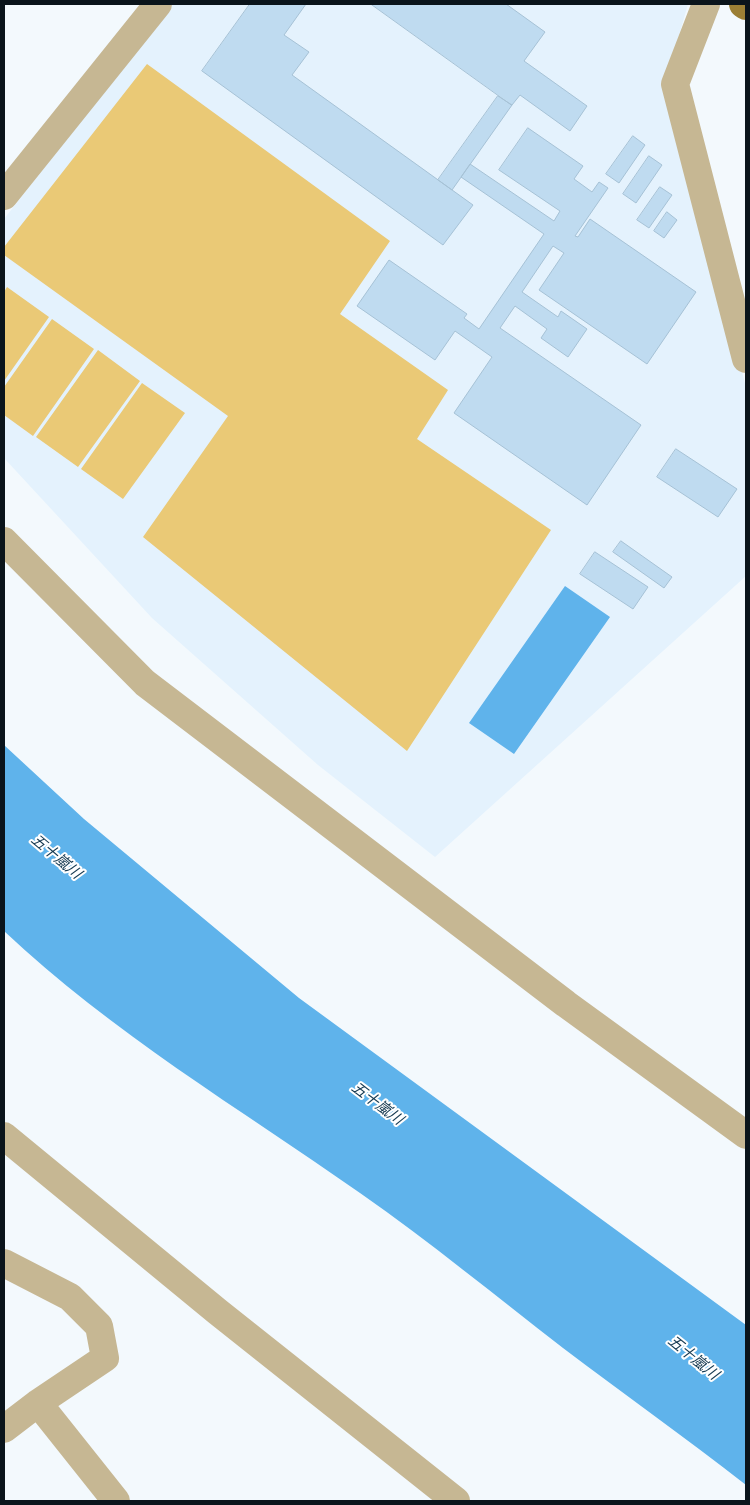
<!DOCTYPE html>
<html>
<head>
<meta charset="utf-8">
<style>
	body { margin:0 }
	#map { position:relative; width:750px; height:1505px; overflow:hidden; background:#f3f9fd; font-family:"Fira Sans",sans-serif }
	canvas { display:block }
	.frame { position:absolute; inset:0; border:5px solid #0a141b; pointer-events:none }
</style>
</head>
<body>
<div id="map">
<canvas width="750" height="1505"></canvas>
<div class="frame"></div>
</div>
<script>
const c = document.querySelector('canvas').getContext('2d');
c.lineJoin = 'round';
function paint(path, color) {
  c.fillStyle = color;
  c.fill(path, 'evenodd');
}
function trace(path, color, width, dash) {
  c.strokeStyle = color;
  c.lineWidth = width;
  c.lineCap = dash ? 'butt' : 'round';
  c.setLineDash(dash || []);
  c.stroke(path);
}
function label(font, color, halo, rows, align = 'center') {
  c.font = font + ' "Fira Sans","Noto Sans JP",sans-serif';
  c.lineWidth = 4;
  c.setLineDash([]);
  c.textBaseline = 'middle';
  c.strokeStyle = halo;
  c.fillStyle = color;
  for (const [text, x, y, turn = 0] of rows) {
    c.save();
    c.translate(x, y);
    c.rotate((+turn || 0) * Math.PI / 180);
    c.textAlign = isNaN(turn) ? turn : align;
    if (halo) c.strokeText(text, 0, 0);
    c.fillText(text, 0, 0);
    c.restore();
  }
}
const built = new Path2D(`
	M 173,4 L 688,4 L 665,85 L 746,387 L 746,576 L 435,857 L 318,765 L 152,618 L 4,458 L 4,219 Z`);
const green = new Path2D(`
	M 147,64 L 390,241 L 340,314 L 448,390 L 417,439 L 551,530 L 407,751 L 143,537 L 228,416 L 4,255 L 4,247 Z
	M 7,287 L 49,317 L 4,381 L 4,292 Z
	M 52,319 L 94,349 L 33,436 L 4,415 L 4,387 Z
	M 98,350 L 140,381 L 78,467 L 36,437 Z
	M 142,383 L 185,413 L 123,499 L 81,469 Z`);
const water = new Path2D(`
	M 565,586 L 610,617 L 514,754 L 469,723 Z
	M 4,745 L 84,819 L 299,998 L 746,1325 L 746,1485 C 686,1438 624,1394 563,1348 C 496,1296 430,1242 360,1193 C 239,1108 112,1033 4,931 Z`);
const building = new Path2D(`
	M 250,4 L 306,4 L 284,35 L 309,52 L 292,75 L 473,205 L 443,245 L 202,71 Z
	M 371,4 L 506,4 L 545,32 L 524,61 L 587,106 L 570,131 L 520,95 L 512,105 Z
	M 498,96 L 512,105 L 452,190 L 438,180 Z
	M 528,128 L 583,166 L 574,179 L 592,192 L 599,182 L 608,188 L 575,236 L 578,237 L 590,219 L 696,292 L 647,364 L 539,290 L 564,253 L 553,246 L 522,292 L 558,317 L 561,311 L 587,329 L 568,357 L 541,338 L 547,329 L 515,306 L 500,328 L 641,425 L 587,505 L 454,413 L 492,357 L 455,331 L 435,360 L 357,306 L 389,260 L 467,314 L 464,318 L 479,329 L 544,234 L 461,177 L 470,164 L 554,221 L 560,211 L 499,170 Z
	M 633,136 L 645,145 L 619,183 L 606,174 Z
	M 649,156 L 662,165 L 636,203 L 623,194 Z
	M 660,187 L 672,195 L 649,228 L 637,220 Z
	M 667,212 L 677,220 L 664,238 L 654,231 Z
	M 676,449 L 737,489 L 718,517 L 657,477 Z
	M 621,541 L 672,577 L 664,588 L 613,552 Z
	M 595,552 L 648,587 L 633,609 L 580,574 Z`);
const minor = new Path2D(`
	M 706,4 L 675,84 L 746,359
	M 4,196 L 158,4
	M 4,541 L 145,683 L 566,1004 L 746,1135
	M 4,1136 L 218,1312 L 456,1501
	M 4,1263 L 70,1297 L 99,1326 L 105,1358 L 38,1403 L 4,1429
	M 38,1403 L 116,1501`);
const major = new Path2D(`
	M 743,4 L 746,6`);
const waterNames = [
	["五十嵐川",56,857,40],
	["五十嵐川",377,1104,37],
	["五十嵐川",693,1358,39]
];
paint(built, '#e4f2fd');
paint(green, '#eac976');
paint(water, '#5fb3eb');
paint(building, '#bfdbf0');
trace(building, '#a6c2d6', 1);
trace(minor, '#c6b793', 28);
trace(major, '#9b7f35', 28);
label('italic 15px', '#143850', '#fff', waterNames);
</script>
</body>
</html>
